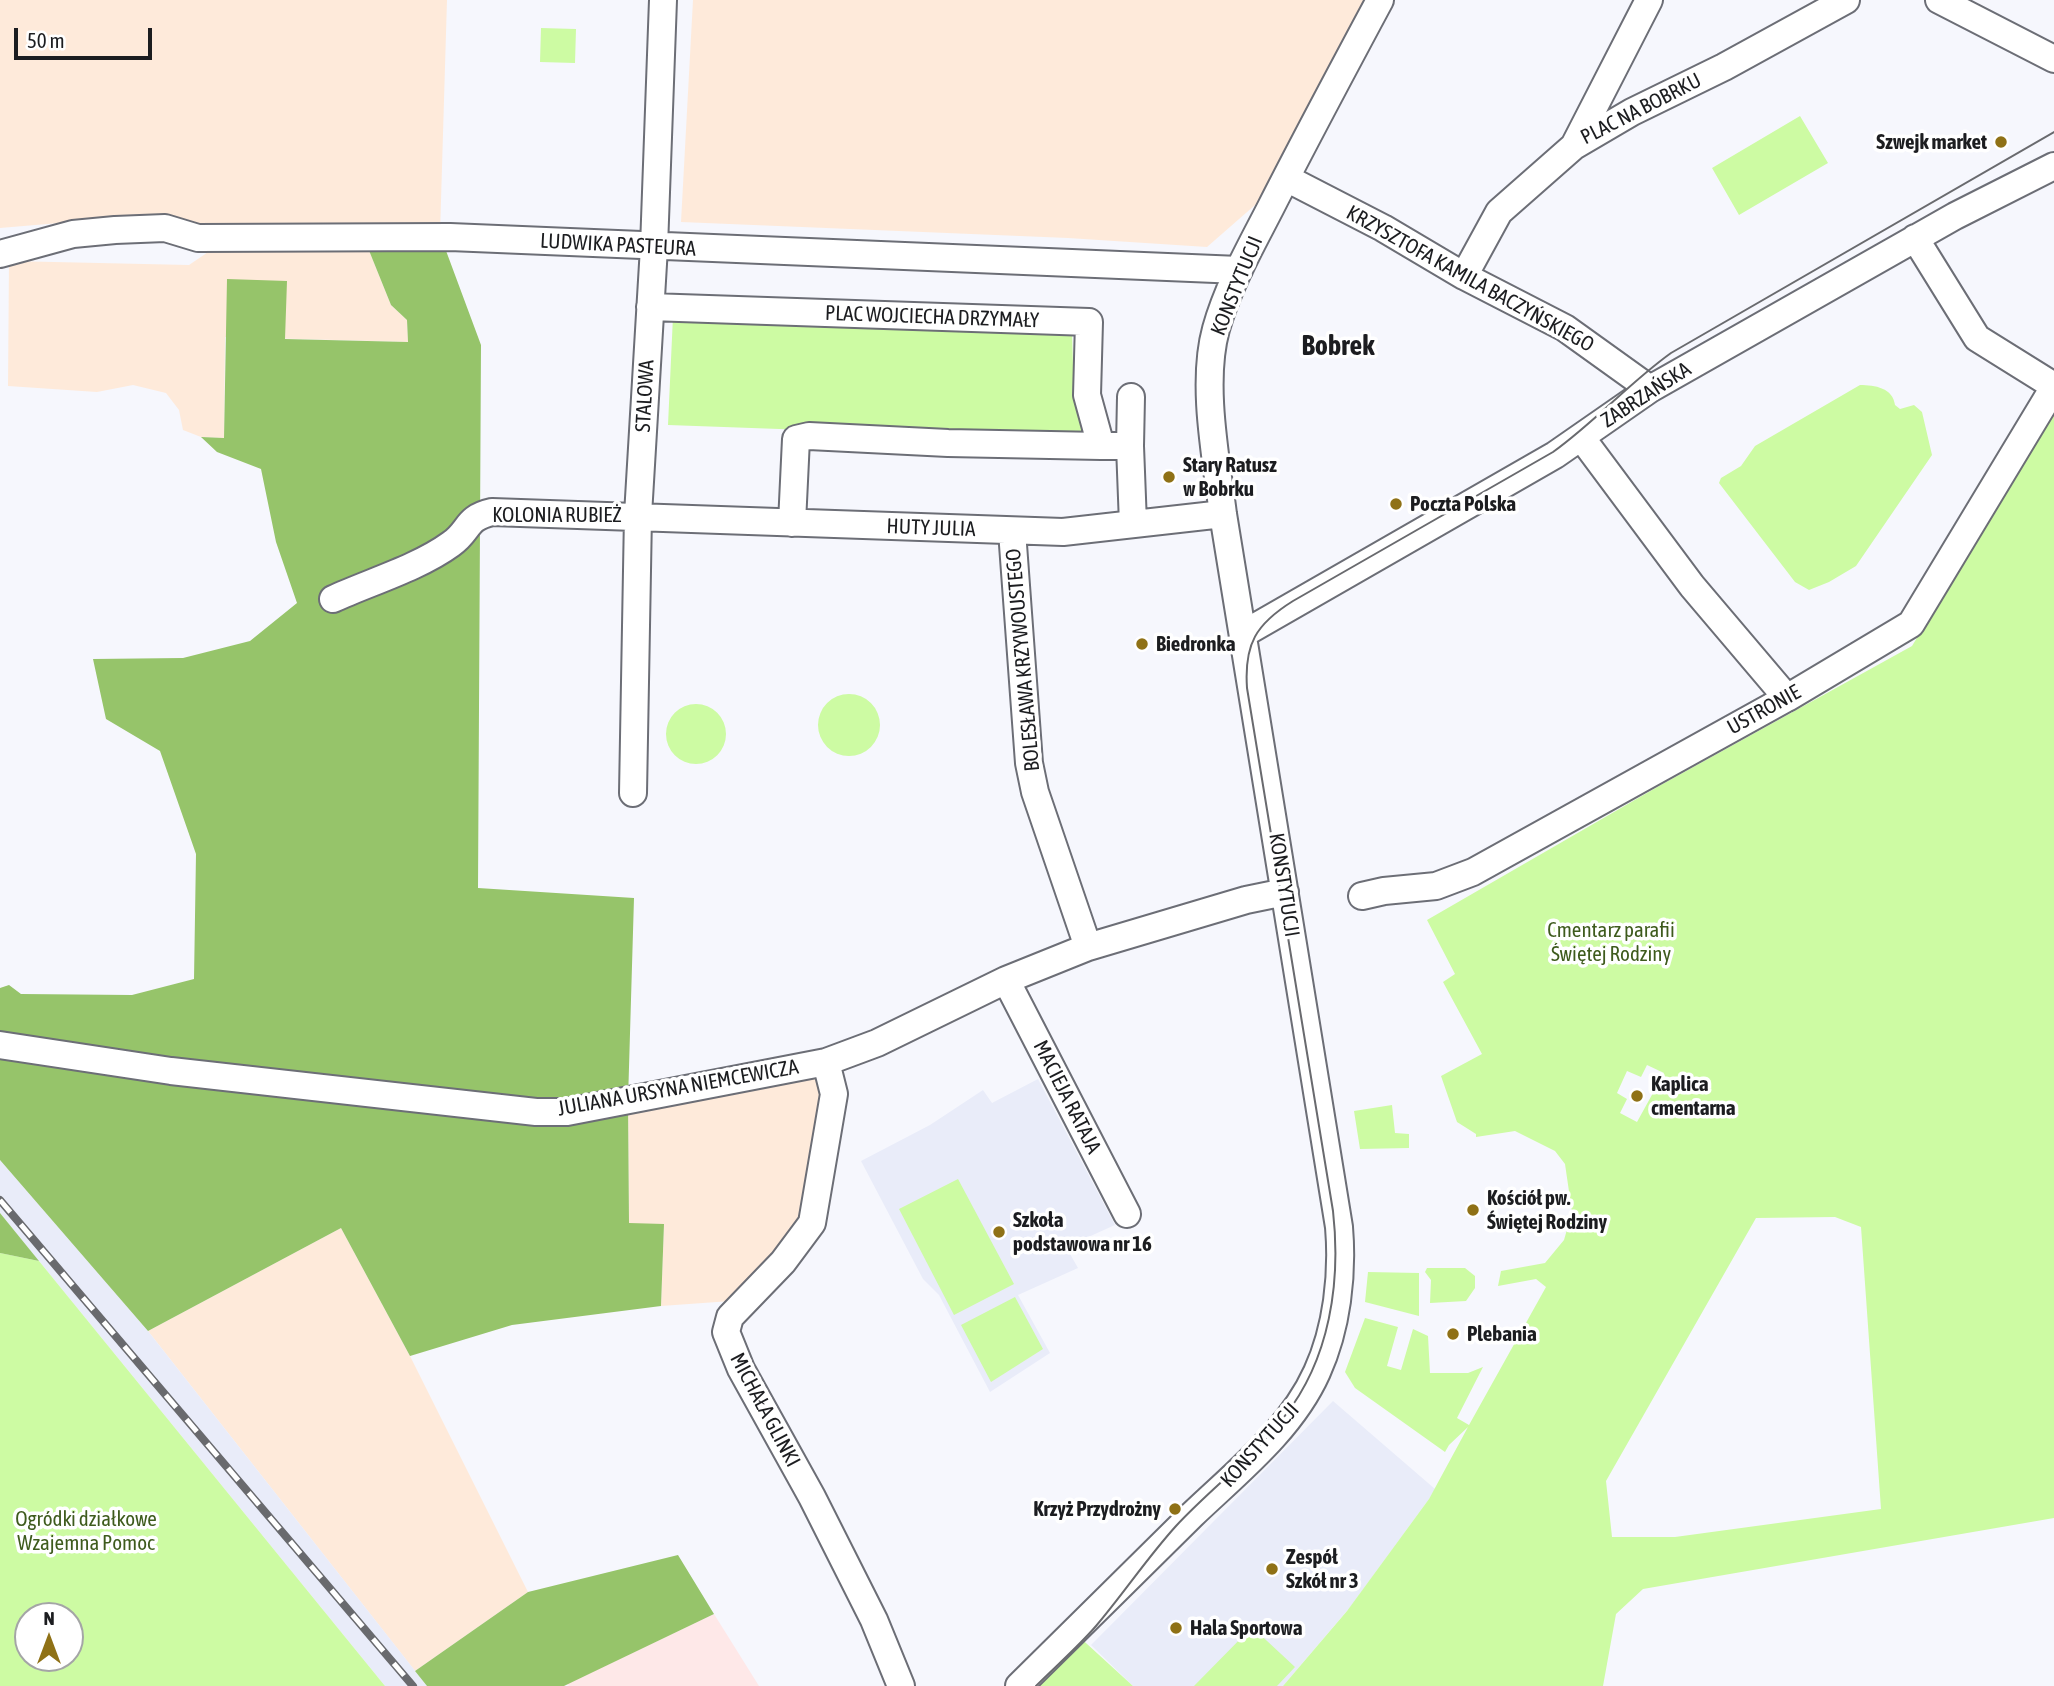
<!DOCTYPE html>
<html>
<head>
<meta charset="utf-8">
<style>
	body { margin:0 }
	#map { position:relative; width:2054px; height:1686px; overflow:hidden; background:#f6f7fd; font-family:"Asap Condensed",sans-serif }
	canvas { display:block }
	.north { position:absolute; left:14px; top:1602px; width:70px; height:70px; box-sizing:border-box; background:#fff; border:2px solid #a4a5a6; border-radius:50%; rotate:0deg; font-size:19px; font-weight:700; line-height:28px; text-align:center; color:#1c1d20 }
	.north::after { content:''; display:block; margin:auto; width:24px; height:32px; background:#8f7116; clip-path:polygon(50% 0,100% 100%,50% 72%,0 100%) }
	.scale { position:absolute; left:14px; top:28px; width:138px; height:32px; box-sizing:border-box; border:4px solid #1c1d20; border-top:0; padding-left:9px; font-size:21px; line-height:24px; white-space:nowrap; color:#1c1d20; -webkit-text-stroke:5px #fff; paint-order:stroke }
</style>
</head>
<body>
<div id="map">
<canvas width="2054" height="1686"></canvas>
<div class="north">N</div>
<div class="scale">50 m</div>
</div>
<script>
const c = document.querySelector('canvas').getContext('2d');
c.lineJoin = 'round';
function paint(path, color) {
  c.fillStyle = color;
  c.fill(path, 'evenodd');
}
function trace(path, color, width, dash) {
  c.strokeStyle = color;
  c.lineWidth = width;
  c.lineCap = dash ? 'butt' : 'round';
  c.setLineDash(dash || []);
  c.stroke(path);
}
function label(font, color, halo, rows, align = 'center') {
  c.font = font + ' "Asap Condensed",sans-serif';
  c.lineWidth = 7;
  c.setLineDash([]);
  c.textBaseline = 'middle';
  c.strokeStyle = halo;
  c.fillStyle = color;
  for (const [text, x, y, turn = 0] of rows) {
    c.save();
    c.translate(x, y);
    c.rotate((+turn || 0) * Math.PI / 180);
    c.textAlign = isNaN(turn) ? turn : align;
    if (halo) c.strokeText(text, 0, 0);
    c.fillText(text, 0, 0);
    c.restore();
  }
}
const commercial = new Path2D(`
	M 714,1614 L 759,1686 L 569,1686 L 567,1684 Z`);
const industrial = new Path2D(`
	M 0,0 L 447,0 L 440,234 L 71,222 L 0,228 Z
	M 693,0 L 1380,0 L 1286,178 L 1207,247 L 1068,238 L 681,222 Z
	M 220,244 L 368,248 L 391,305 L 407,320 L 408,342 L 225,337 L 224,438 L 201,437 L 183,430 L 179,410 L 166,393 L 133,385 L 97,392 L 8,386 L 9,261 L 189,265 Z
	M 826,1062 L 812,1223 L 745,1300 L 661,1306 L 664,1224 L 629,1224 L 628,1101 Z
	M 341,1228 L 410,1356 L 528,1592 L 415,1671 L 148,1331 Z`);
const built = new Path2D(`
	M 1038,1079 L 1115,1225 L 1066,1247 L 1078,1268 L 1018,1295 L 1050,1353 L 990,1392 L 939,1295 L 923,1279 L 861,1161 L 930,1125 L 983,1090 L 992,1103 Z
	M 0,1160 L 148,1331 L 427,1686 L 385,1686 L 39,1261 L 0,1213 Z
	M 1333,1401 L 1435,1489 L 1429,1499 L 1351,1606 L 1283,1686 L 1133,1686 L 1091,1645 Z`);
const green = new Path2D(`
	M 541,28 L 576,29 L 575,63 L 540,62 Z
	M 1800,116 L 1828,163 L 1739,215 L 1712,168 Z
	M 673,316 L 1072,331 L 1073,366 L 1085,400 L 1086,440 L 668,425 Z
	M 1860,385 C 1875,385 1893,388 1895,405 L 1900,409 L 1914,405 L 1922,412 L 1932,455 L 1856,566 L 1829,582 L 1809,590 L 1795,582 L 1719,483 L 1721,478 L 1741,466 L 1755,446 Z
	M 2054,407 L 2054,1518 L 1643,1589 L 1616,1614 L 1603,1686 L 1283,1686 L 1347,1611 L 1429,1499 L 1468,1427 L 1449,1445 L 1445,1452 L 1355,1388 L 1345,1372 L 1365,1318 L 1398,1327 L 1387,1366 L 1401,1370 L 1413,1329 L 1428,1336 L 1430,1373 L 1468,1373 L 1483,1367 L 1457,1418 L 1469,1425 L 1546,1287 L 1536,1279 L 1498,1286 L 1501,1271 L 1545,1263 L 1564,1240 L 1572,1212 L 1565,1164 L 1555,1151 L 1515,1131 L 1476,1137 L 1476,1134 L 1457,1122 L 1441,1076 L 1482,1054 L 1443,982 L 1455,974 L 1427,920 L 1659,786 L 1912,646 L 2043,429 ZM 1647,1065 L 1664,1073 L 1637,1122 L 1620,1113 L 1627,1099 L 1617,1093 L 1627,1071 L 1641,1077 ZM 1835,1217 L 1861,1227 L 1881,1509 L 1675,1537 L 1612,1537 L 1606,1481 L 1756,1218 Z
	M818 725a31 31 0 1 1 62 0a31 31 0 1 1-62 0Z
	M666 734a30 30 0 1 1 60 0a30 30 0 1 1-60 0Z
	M 1392,1105 L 1395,1133 L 1409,1134 L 1409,1148 L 1360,1149 L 1354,1111 Z
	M 958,1179 L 1014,1284 L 954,1315 L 899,1209 Z
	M 0,1253 L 39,1261 L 385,1686 L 0,1686 ZM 28,1616 L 70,1616 L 70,1658 L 28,1658 Z
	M 1427,1268 L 1465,1268 L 1475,1276 L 1475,1288 L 1466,1301 L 1430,1303 L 1431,1280 L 1425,1272 Z
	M 1368,1272 L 1419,1273 L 1419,1316 L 1365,1302 Z
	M 1015,1297 L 1043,1349 L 991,1382 L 961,1325 Z
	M 1252,1627 L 1295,1667 L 1277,1686 L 1194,1686 Z
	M 1075,1633 L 1133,1686 L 1024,1686 Z`);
const forest = new Path2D(`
	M 368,248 L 445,248 L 481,345 L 478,888 L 634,898 L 628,1101 L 629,1223 L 664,1224 L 661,1306 L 512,1325 L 410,1356 L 341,1228 L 148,1331 L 0,1160 L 0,988 L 9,985 L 21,994 L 132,995 L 194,979 L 196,854 L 160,751 L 106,719 L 93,659 L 183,658 L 250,641 L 297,603 L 276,542 L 261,469 L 217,452 L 201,437 L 224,438 L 227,279 L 287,281 L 285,339 L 408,342 L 407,320 L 391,305 Z
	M 0,1213 L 39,1261 L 0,1253 Z
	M 678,1555 L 714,1614 L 564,1686 L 427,1686 L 415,1671 L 528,1592 Z`);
const minor = new Path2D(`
	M 1939,0 L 2054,59
	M 1574,146 L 1649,0
	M 1286,178 L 1383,228 L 1464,276 L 1565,328 L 1650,389
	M 1915,238 L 1977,338 L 2054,386
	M 0,254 L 73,234 L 115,230 L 165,228 L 198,238 L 450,237 L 1239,270
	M 1464,276 L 1499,212 L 1574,146 L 1632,112 L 1724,67 L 1846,0
	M 650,307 L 1089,322 L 1087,395 L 1101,446 L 948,443 L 809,436 L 796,439 L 792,523
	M 1581,437 L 1692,586 L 1787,698
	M 1101,446 L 1130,446 L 1133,524
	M 1130,446 L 1131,397
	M 1012,531 L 1029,763 L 1035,792 L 1088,947
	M 333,599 C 370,582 418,568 451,544 C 470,531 465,518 492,512 L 1063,532 L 1223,514
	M 1243,634 L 1555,455 L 1650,389 L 1955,216 L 2054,166
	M 633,793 L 638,515 L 654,247 L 663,0
	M 1362,896 L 1384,891 L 1436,886 L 1473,872 L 1787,698 L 1911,624 L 2054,387
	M 1006,980 L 1127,1214
	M 0,1045 L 171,1071 L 536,1112 L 567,1112 L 826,1062 L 877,1043 L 1006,980 L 1088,947 L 1246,900 L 1285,892
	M 826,1062 L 834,1094 L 812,1223 L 783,1262 L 730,1317 L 726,1332 L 741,1369 L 812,1497 L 874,1620 L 901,1686
	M 1019,1686 C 1077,1629 1134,1572 1192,1515 C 1237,1472 1291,1430 1317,1372 C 1337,1328 1343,1275 1339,1227 L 1223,514 C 1216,458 1201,383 1216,329 C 1228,286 1251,246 1271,207 C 1306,138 1343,69 1380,0`);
const tram = new Path2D(`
	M 1036,1686 C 1056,1666 1078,1647 1096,1626 C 1124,1593 1147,1558 1176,1526 C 1210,1489 1253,1458 1284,1417 C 1330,1359 1341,1282 1333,1211 L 1247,688 C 1244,644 1256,624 1293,601 L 1553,452 C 1595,422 1629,383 1671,353 L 2054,132`);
const rail = new Path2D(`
	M 0,1200 L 413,1686`);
const markers = [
	[2001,142,7,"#8f7116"],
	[1169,477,7,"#8f7116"],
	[1396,504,7,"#8f7116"],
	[1142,644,7,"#8f7116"],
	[1637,1096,7,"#8f7116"],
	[1473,1210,7,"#8f7116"],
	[999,1232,7,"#8f7116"],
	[1453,1334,7,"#8f7116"],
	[1175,1509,7,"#8f7116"],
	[1272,1569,7,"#8f7116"],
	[1176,1628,7,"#8f7116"]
];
const streetNames = [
	["PLAC NA BOBRKU",1641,109,-27],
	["LUDWIKA PASTEURA",618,245,3],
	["KRZYSZTOFA KAMILA BACZYŃSKIEGO",1470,279,29],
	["KONSTYTUCJI",1237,286,-68],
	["PLAC WOJCIECHA DRZYMAŁY",932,317,2],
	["ZABRZAŃSKA",1646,395,-33],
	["STALOWA",645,396,-87],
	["KOLONIA RUBIEŻ",557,515],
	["HUTY JULIA",931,528,2],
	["BOLESŁAWA KRZYWOUSTEGO",1023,660,-95],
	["USTRONIE",1764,710,-29],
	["KONSTYTUCJI",1284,885,81],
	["JULIANA URSYNA NIEMCEWICZA",678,1088,-10],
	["MACIEJA RATAJA",1067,1097,63],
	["MICHAŁA GLINKI",765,1410,62],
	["KONSTYTUCJI",1260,1445,-48]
];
const poiNames = [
	["Szwejk market",1987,142,"right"],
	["Stary Ratusz",1183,465],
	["w Bobrku",1183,489],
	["Poczta Polska",1410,504],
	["Biedronka",1156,644],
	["Kaplica",1651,1084],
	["cmentarna",1651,1108],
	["Kościół pw.",1487,1198],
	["Świętej Rodziny",1487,1222],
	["Szkoła",1013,1220],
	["podstawowa nr 16",1013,1244],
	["Plebania",1467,1334],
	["Krzyż Przydrożny",1161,1509,"right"],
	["Zespół",1286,1557],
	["Szkół nr 3",1286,1581],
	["Hala Sportowa",1190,1628]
];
const parkNames = [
	["Cmentarz parafii",1611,930],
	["Świętej Rodziny",1611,954],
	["Ogródki działkowe",86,1519],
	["Wzajemna Pomoc",86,1543]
];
const districtNames = [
	["Bobrek",1338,346]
];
paint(commercial, '#fee8e8');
paint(industrial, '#feeada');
paint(built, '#e9ecf9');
paint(green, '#cdfba3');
paint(forest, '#96c46a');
trace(minor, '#6c6e76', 30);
trace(minor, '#fff', 26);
trace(tram, '#696a6e', 2);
trace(rail, '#696a6e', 8);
trace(rail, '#fff', 5, [16]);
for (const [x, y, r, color] of markers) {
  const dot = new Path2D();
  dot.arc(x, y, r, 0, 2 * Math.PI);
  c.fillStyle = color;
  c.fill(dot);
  trace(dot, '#fff', 2.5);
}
label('21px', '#1c1d20', '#fff', streetNames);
label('bold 21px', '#1c1d20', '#fff', poiNames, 'left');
label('21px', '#3e5b1d', '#fff', parkNames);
label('bold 28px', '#1c1d20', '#fff', districtNames);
</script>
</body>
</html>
